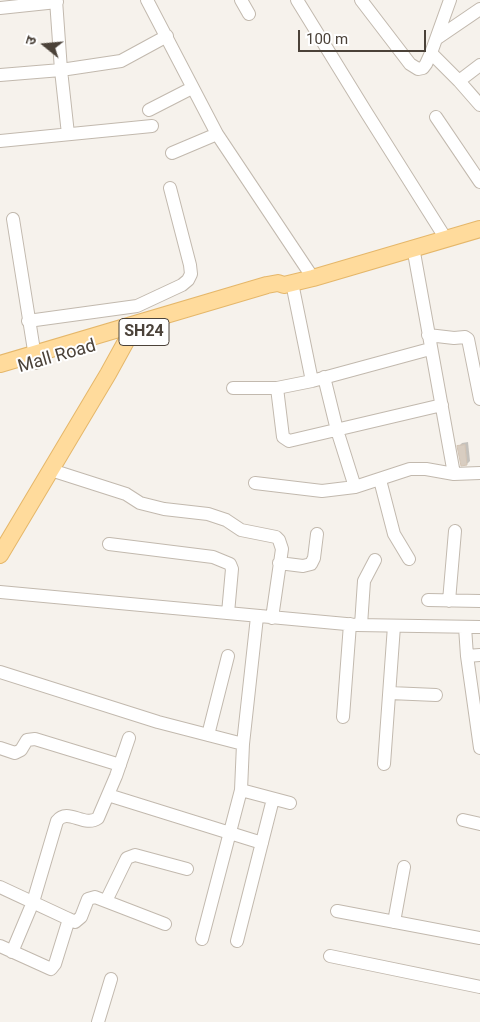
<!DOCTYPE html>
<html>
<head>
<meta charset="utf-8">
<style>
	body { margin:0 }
	#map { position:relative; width:480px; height:1022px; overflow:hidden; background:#f6f2ec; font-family:Roboto,"Noto Sans Devanagari",sans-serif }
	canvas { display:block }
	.north { position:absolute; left:20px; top:20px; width:50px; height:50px; -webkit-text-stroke:4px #fff; paint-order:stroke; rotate:287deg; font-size:14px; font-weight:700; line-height:20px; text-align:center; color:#4b4239 }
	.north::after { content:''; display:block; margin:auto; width:18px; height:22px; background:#4b4239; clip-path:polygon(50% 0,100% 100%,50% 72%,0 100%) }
	.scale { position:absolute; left:298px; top:30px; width:128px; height:22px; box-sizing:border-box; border:2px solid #4b4239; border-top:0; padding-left:6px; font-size:15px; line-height:18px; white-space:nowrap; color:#4b4239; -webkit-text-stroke:4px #fff; paint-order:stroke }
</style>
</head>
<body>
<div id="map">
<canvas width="480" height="1022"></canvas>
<div class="north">उ</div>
<div class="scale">100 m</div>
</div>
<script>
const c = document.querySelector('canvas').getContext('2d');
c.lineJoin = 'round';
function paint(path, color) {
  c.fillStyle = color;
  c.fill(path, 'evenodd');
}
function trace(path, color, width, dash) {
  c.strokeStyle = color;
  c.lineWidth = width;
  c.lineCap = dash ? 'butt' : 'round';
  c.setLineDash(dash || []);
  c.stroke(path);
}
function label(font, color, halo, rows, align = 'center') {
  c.font = font + ' Roboto,sans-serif';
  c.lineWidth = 4;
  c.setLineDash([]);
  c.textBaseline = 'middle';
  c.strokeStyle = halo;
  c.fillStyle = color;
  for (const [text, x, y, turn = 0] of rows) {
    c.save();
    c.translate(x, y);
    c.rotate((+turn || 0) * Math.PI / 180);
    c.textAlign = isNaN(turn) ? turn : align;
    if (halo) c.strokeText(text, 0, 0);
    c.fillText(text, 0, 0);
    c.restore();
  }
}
const shadow = new Path2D(`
	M 468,442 L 470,461 L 467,464 L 462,464 L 459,446 L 462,443 Z`);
const building = new Path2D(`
	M 465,445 L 467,465 L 461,466 L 457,446 Z`);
const minor = new Path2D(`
	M 56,0 L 61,70 L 68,134
	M 147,0 L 217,134 L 313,278
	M 241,0 L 249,14
	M 297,0 L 366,112 L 446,239
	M 361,0 L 410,64 L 418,69 L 423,68 L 426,64 L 431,53 L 450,0
	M 0,8 L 57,2
	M 436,39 L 480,9
	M 431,53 L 459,81 L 480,105
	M 0,75 L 61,70 L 121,61 L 167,36
	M 459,81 L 480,65
	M 149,110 L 192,88
	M 436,117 L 480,182
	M 0,141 L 152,126
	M 172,153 L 217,134
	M 13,219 L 36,363
	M 413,247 L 454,474
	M 292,283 L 312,381
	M 28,321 L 137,306 L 182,285 L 188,280 L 191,274 L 190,265 L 170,188
	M 428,335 L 454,338 L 465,337 L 468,339 L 480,399
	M 324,377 L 337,430 L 355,487
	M 233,388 L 277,388 L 312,381 L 430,349
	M 277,388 L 283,437 L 289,441 L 442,405
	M 51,470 L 126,494 L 140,503 L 164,509 L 208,514 L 226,520 L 241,530 L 276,537 L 279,540 L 282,549 L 272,618
	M 380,480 L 394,534 L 409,559
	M 255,483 L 322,491 L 355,487 L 410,469 L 426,469 L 454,474 L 480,473
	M 109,544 L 213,557 L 230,564 L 232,569 L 228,613
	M 279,563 L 303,566 L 311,564 L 314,558 L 317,534
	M 0,592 L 357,625 L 480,627
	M 428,600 L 480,601
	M 449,601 L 455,531
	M 361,625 L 364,581 L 375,560
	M 465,627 L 467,656 L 480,748
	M 467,656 L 480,655
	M 0,672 L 158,722 L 243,744
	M 390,693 L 436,695
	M 343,717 L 350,624
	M 208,735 L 228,656
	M 0,748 L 15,753 L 21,750 L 27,740 L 35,739 L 120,765
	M 384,764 L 394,626
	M 241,790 L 290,803
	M 108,795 L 262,843
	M 463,820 L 480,824
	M 0,887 L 73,921 L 75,922 L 81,917 L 88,899 L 95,897 L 165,924
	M 106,901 L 125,862 L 127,858 L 135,855 L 187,869
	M 337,911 L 480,938
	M 394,922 L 404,867
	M 202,939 L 241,790 L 243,744 L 257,617
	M 237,941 L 273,799
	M 0,946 L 51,969 L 55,964 L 69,919
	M 12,952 L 33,902 L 57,821 C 68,807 84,828 98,818 L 116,776 L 129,738
	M 330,956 L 480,987
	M 98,1022 L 111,979`);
const major = new Path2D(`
	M 0,364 L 267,285 L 278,283 L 284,285 L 313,278 L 480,229
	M 0,555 L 108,374 L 135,325`);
const shields = [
	[144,332,50]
];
const shieldNames = [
	["SH24",144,332]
];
const streetNames = [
	["Mall Road",57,357,-16]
];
paint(shadow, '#0003');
paint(building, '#d8cdc1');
trace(building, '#d3c4b4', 1);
trace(minor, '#c2b9ae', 14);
trace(major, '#e5b76a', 18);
trace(minor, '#fff', 12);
trace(major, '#ffdb9c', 16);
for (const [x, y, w] of shields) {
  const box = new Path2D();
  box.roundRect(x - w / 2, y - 13.5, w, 27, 4);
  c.fillStyle = '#fff';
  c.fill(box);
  trace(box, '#4b4239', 1);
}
label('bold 16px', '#4b4239', null, shieldNames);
label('18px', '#4b4239', '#fff', streetNames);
</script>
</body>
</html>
